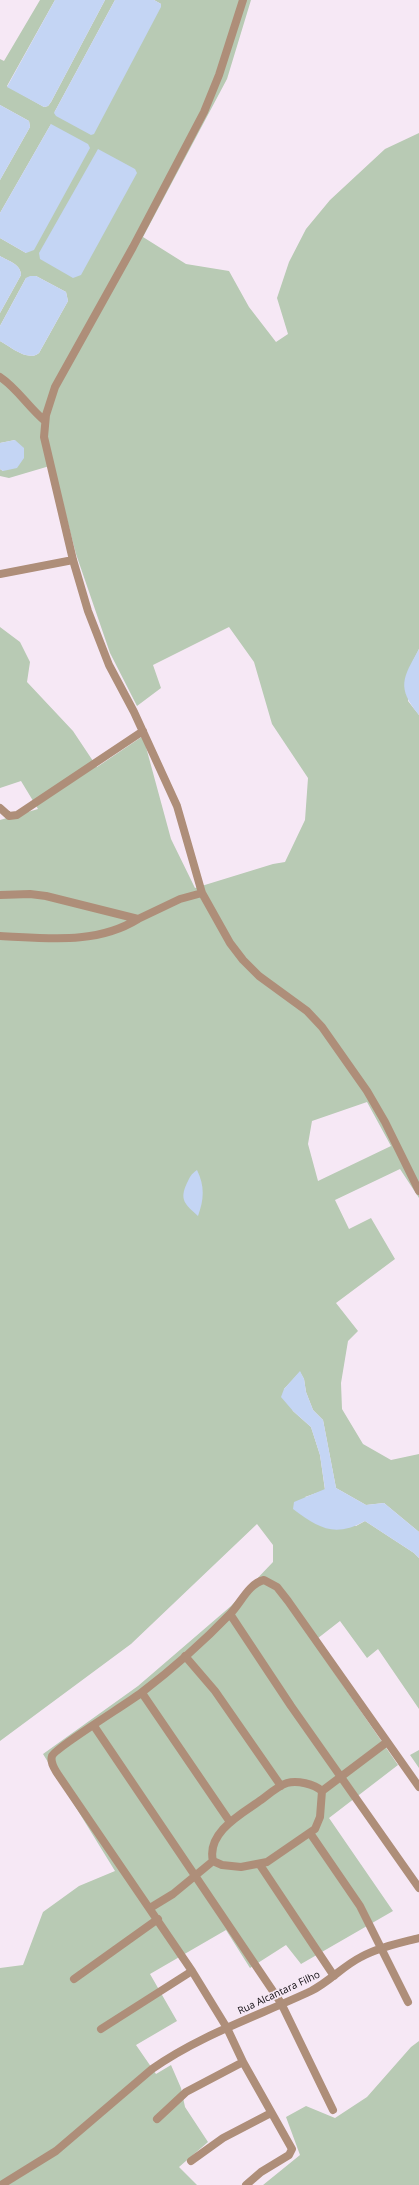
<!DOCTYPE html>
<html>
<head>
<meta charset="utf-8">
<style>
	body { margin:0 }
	canvas { display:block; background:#f6e8f5 }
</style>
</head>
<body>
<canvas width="419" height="2185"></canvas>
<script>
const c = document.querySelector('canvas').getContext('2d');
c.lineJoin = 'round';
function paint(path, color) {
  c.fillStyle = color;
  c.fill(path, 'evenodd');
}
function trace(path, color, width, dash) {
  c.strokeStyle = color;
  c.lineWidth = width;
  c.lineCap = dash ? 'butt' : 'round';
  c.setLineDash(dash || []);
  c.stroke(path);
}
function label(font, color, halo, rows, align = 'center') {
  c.font = font + ' "Open Sans",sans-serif';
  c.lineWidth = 3.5;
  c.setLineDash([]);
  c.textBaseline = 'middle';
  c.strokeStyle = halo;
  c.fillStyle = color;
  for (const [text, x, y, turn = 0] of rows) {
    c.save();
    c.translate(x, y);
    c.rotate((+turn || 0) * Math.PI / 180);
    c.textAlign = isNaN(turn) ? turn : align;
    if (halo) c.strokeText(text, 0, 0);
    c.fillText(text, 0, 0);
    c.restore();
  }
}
const green = new Path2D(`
	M 40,0 L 55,0 L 7,86 L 44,107 L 48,106 L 51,102 L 105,0 L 115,0 L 54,113 L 161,4 L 154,0 L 251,0 L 227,79 L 143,237 L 186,264 L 229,271 L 249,307 L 276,342 L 288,334 L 277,298 L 289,262 L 306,229 L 330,200 L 385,149 L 419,133 L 419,649 L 413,661 L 408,701 L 419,715 L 419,1198 L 400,1169 L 335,1200 L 349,1229 L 371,1218 L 395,1259 L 336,1303 L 358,1331 L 348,1341 L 341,1383 L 342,1409 L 363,1444 L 391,1460 L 419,1454 L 419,1532 L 384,1503 L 366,1505 L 336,1488 L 323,1420 L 313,1410 L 306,1392 L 304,1379 L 300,1372 L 284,1389 L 293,1411 L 311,1427 L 320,1455 L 325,1490 L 305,1497 L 356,1526 L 365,1521 L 414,1553 L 419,1558 L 419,1709 L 378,1649 L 367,1658 L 340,1621 L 313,1642 L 398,1765 L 329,1818 L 393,1911 L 301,1964 L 286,1945 L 250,1968 L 226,1930 L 150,1974 L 177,2021 L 136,2045 L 156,2074 L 171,2065 L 181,2088 L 185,2107 L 208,2142 L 179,2167 L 197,2185 L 0,2185 L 0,1968 L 23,1965 L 43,1912 L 79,1886 L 115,1871 L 43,1754 L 138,1686 L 231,1606 L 273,1562 L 273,1545 L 257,1524 L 131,1644 L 0,1741 L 0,820 L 38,809 L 21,781 L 0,788 L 0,627 L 20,642 L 30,662 L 27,682 L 73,731 L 97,767 L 143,736 L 171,839 L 195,888 L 273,864 L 285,862 L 305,820 L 308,778 L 272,724 L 254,662 L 229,627 L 153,665 L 161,688 L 137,706 L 110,653 L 76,554 L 53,465 L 9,478 L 0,476 L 0,469 L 3,471 L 15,440 L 0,443 L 0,341 C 11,347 28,362 39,353 L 68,301 L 66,292 L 36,276 L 26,278 L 0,326 L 0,313 L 21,275 C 21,264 8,261 0,256 L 0,238 L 26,253 L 51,124 L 0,213 L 0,180 L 30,127 L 29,121 L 0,105 L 0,59 L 4,61 ZM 367,1102 L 391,1146 L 318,1181 L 308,1144 L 312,1121 Z
	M 419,1750 L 419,1768 L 410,1755 Z
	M 419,2041 L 419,2185 L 263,2185 L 300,2155 L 286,2117 L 306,2106 L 335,2118 L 367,2097 L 411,2047 Z`);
const water = new Path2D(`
	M 55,0 L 105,0 L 51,102 L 48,106 L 44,107 L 7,87 Z
	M 115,0 L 154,0 L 161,4 L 161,7 L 94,134 L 91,135 L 56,116 L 54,113 Z
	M 0,105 L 29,121 L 30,127 L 0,180 Z
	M 51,124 L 88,144 L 90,148 L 34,250 L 26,253 L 0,238 L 0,213 Z
	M 98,149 L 135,169 L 137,173 L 81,275 L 73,278 L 40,259 L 39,253 Z
	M 0,256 C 8,261 21,264 21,275 L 0,313 Z
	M 30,276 L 36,276 L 66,292 L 68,301 L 39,353 C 28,362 11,347 0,341 L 0,326 L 26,278 Z
	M 15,440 L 24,448 L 24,458 L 17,468 L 3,471 L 0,469 L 0,443 Z
	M 419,649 L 419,715 C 396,687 403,678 419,649 Z
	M 197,1170 C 205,1186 204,1200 198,1216 C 185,1204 179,1200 187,1183 C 190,1177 191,1174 197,1170 Z
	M 300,1371 L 304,1379 L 306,1392 L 313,1410 L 323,1420 L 336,1488 L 366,1505 L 384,1503 L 419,1532 L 419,1558 L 414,1553 L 365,1521 C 334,1538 319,1528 293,1509 L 294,1502 L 325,1489 L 320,1455 L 311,1427 L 293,1411 L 281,1397 L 284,1389 Z`);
const street = new Path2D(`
	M 243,0 L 219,75 L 204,112 L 133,247 L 55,387 L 46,415 L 44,437 L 73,560 L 88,611 L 109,665 L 134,712 L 177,806 L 202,893 L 230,943 L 243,960 L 259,976 L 307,1011 L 322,1027 L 367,1091 L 385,1122 L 419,1191
	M 0,377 C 17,388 29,408 45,421
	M 0,574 L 73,560
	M 0,808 L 9,816 L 17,815 L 143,731
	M 0,895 L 30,894 L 46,896 L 138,919 L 180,899 L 202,893
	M 0,936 C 47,938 96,945 138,919
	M 230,1614 L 291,1706 L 419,1888
	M 185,1656 L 215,1691 L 281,1786
	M 142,1693 L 230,1822
	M 94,1726 L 281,2003 L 333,2110
	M 310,1833 L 360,1906 L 408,2002
	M 213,1861 L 222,1865 L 241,1867 L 267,1862 L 315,1829 L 320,1817 L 322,1791
	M 260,1865 L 334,1976
	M 150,1908 L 173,1894 L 213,1861 C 206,1832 243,1813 261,1800 C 269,1794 278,1786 287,1783 C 297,1780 314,1784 322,1791 L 387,1742
	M 74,1979 L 158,1919
	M 101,2029 L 192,1971
	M 157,2119 L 186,2092 L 243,2062
	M 191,2161 L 223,2138 L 271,2113
	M 1,2185 L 56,2151 L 152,2069 C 200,2035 258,2016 311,1991 C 329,1982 343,1966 361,1957 C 379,1947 400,1943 419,1938
	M 246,2185 L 261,2172 L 289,2155 L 292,2149 L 243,2062 L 227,2028 L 192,1971 L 57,1773 C 54,1768 50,1762 52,1756 C 55,1748 128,1703 141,1693 C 171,1670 204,1641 230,1614 C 241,1603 248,1584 264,1580 L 277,1587 L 288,1601 L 419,1787`);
const streetNames = [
	["Rua Alcantara Filho",279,1993,-25]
];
paint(green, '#b8cab4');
paint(water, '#c4d5f4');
trace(street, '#ae8e79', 8);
label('10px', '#110d11', '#f6e8f5', streetNames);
</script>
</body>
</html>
